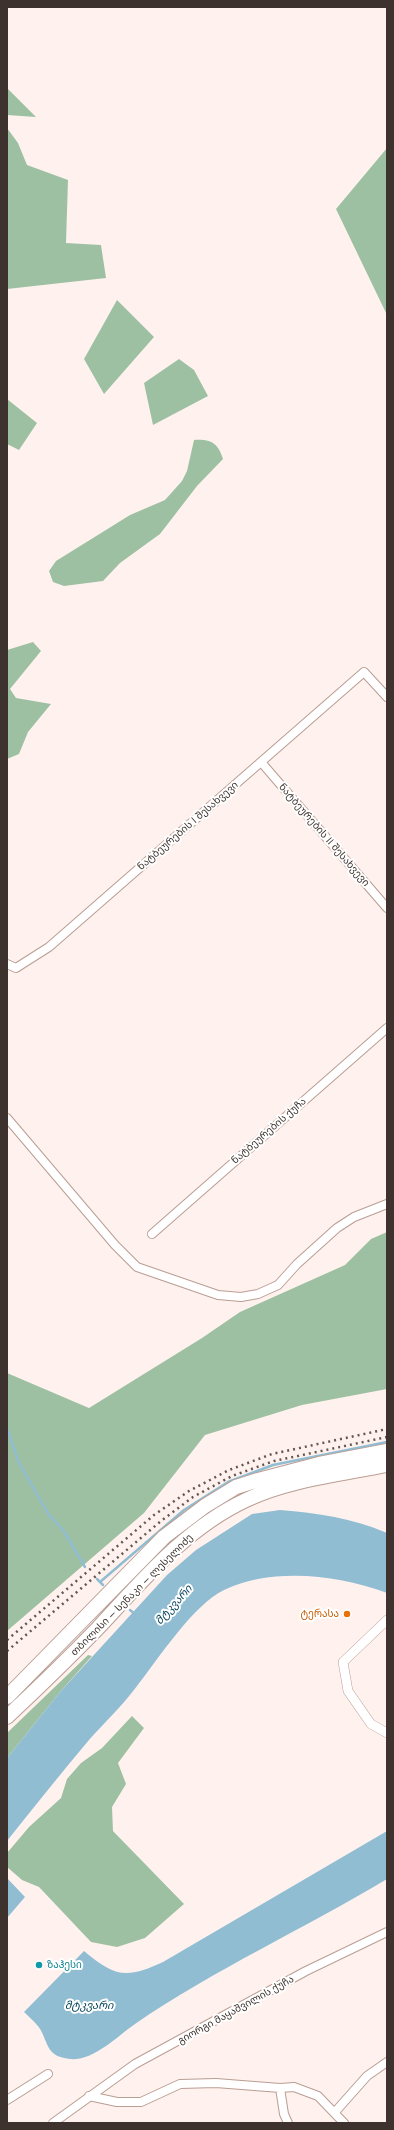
<!DOCTYPE html>
<html>
<head>
<meta charset="utf-8">
<style>
	body { margin:0 }
	#map { position:relative; width:394px; height:2130px; overflow:hidden; background:#fff2ee; font-family:"PT Sans",sans-serif }
	canvas { display:block }
	.frame { position:absolute; inset:0; border:8px solid #3d322d; pointer-events:none }
</style>
</head>
<body>
<div id="map">
<canvas width="394" height="2130"></canvas>
<div class="frame"></div>
</div>
<script>
const c = document.querySelector('canvas').getContext('2d');
c.lineJoin = 'round';
function paint(path, color) {
  c.fillStyle = color;
  c.fill(path, 'evenodd');
}
function trace(path, color, width, dash) {
  c.strokeStyle = color;
  c.lineWidth = width;
  c.lineCap = dash ? 'butt' : 'round';
  c.setLineDash(dash || []);
  c.stroke(path);
}
function label(font, color, halo, rows, align = 'center') {
  c.font = font + ' "PT Sans","Noto Sans Georgian",sans-serif';
  c.lineWidth = 4;
  c.setLineDash([]);
  c.textBaseline = 'middle';
  c.strokeStyle = halo;
  c.fillStyle = color;
  for (const [text, x, y, turn = 0] of rows) {
    c.save();
    c.translate(x, y);
    c.rotate((+turn || 0) * Math.PI / 180);
    c.textAlign = isNaN(turn) ? turn : align;
    if (halo) c.strokeText(text, 0, 0);
    c.fillText(text, 0, 0);
    c.restore();
  }
}
const forest = new Path2D(`
	M 7,88 L 36,117 L 7,115 Z
	M 7,128 L 18,143 L 27,165 L 68,180 L 66,243 L 101,245 L 106,278 L 7,289 Z
	M 387,148 L 387,315 L 336,209 Z
	M 117,300 L 154,337 L 104,394 L 84,359 Z
	M 179,359 L 194,370 L 208,396 L 153,425 L 144,383 Z
	M 7,399 L 37,423 L 19,450 L 7,444 Z
	M 194,440 C 211,439 218,443 223,459 L 197,486 L 160,534 L 120,563 L 103,581 L 64,586 L 53,582 L 49,571 L 56,561 L 130,515 L 165,500 L 182,481 L 187,471 Z
	M 33,642 L 41,651 L 10,689 L 16,698 L 51,704 L 28,732 L 19,754 L 7,759 L 7,650 Z
	M 387,1232 L 387,1389 L 302,1405 L 205,1435 L 144,1513 L 7,1631 L 7,1373 L 89,1408 L 202,1338 L 240,1312 L 345,1265 L 371,1239 Z
	M 88,1655 L 92,1656 L 60,1692 L 7,1758 L 7,1733 Z
	M 132,1716 L 144,1728 L 118,1763 L 126,1784 L 112,1807 L 113,1831 L 184,1904 L 145,1938 L 117,1947 L 91,1942 L 39,1887 L 22,1880 L 7,1867 L 7,1853 L 29,1827 L 61,1798 L 67,1779 L 81,1763 L 102,1748 Z`);
const water = new Path2D(`
	M 280,1510 C 318,1513 352,1518 387,1533 L 387,1593 C 338,1575 273,1567 224,1590 C 193,1605 159,1658 137,1686 C 123,1705 105,1722 89,1740 C 61,1773 34,1807 7,1841 L 7,1758 L 60,1692 L 167,1575 L 196,1550 L 252,1514 Z
	M 387,1831 L 387,1879 C 304,1929 215,1969 135,2024 C 115,2038 90,2065 64,2058 C 44,2054 48,2037 37,2025 C 33,2020 28,2016 24,2012 L 84,1951 C 115,1977 126,1979 163,1962 Z
	M 7,1878 L 25,1897 L 7,1918 Z`);
const stream = new Path2D(`
	M 7,1428 L 19,1463 L 49,1515 L 63,1530 L 85,1567
	M 97,1579 L 103,1585
	M 100,1582 L 184,1510 L 228,1482 L 273,1465 L 387,1442
	M 130,1610 L 136,1615`);
const minor = new Path2D(`
	M 261,762 L 387,908
	M 7,964 L 16,968 L 49,947 L 364,672 L 387,697
	M 7,1118 L 115,1245 L 137,1267 L 218,1295 L 241,1297 L 258,1294 L 278,1285 L 297,1264 L 337,1228 L 354,1217 L 387,1204
	M 152,1234 L 387,1028
	M 280,2088 L 284,2114 L 288,2123
	M 89,2096 L 117,2102 L 141,2102 L 180,2084 L 216,2083 L 280,2088 L 294,2087 L 318,2096 L 344,2123
	M 7,2100 L 48,2074
	M 335,2112 L 367,2076 L 387,2062
	M 53,2123 L 135,2064 L 306,1971 L 387,1932`);
const tertiary = new Path2D(`
	M 387,1620 L 343,1662 L 348,1691 L 371,1724 L 387,1733`);
const motorway = new Path2D(`
	M 7,1697 L 164,1537 L 205,1506 L 236,1487 L 258,1480 L 319,1464 L 387,1451
	M 7,1717 C 38,1688 68,1659 98,1628 C 142,1581 186,1528 246,1500 C 288,1480 342,1474 387,1465`);
const rail = new Path2D(`
	M 7,1640 L 154,1515 L 189,1491 L 229,1470 L 272,1454 L 387,1429
	M 7,1651 L 161,1521 L 193,1497 L 232,1476 L 274,1461 L 387,1437`);
const markers = [
	[347,1614,4,"#e8710a"],
	[39,1965,4,"#0f9aa8"]
];
const streetNames = [
	["ნატბეურების I შესახვევი",188,826,-41],
	["ნატბეურების II შესახვევი",324,835,49],
	["ნატბეურების ქუჩა",269,1131,-41],
	["თბილისი — სენაკი — ლესელიძე",132,1595,-45],
	["გიორგი მაყაშვილის ქუჩა",236,2010,-29]
];
const foodNames = [
	["ტერასა",339,1614]
];
const cultureNames = [
	["ზაჰესი",47,1965]
];
const waterNames = [
	["მტკვარი",174,1605,-48],
	["მტკვარი",89,2006]
];
paint(forest, '#9ec0a2');
paint(water, '#91bdd3');
trace(stream, '#91bdd3', 2.5);
trace(minor, '#ba9d93', 10);
trace(tertiary, '#ba9d93', 10);
trace(motorway, '#ba9d93', 16);
trace(minor, '#fff', 8);
trace(tertiary, '#fff', 9);
trace(motorway, '#fff', 14);
trace(rail, '#625752', 2.5, [2, 4]);
for (const [x, y, r, color] of markers) {
  const dot = new Path2D();
  dot.arc(x, y, r, 0, 2 * Math.PI);
  c.fillStyle = color;
  c.fill(dot);
  trace(dot, '#fff', 1.5);
}
label('10px', '#3d322d', '#fff', streetNames);
label('10px', '#c56008', '#fff', foodNames, 'right');
label('10px', '#0d838f', '#fff', cultureNames, 'left');
label('italic 11px', '#09465d', '#fff', waterNames);
</script>
</body>
</html>
